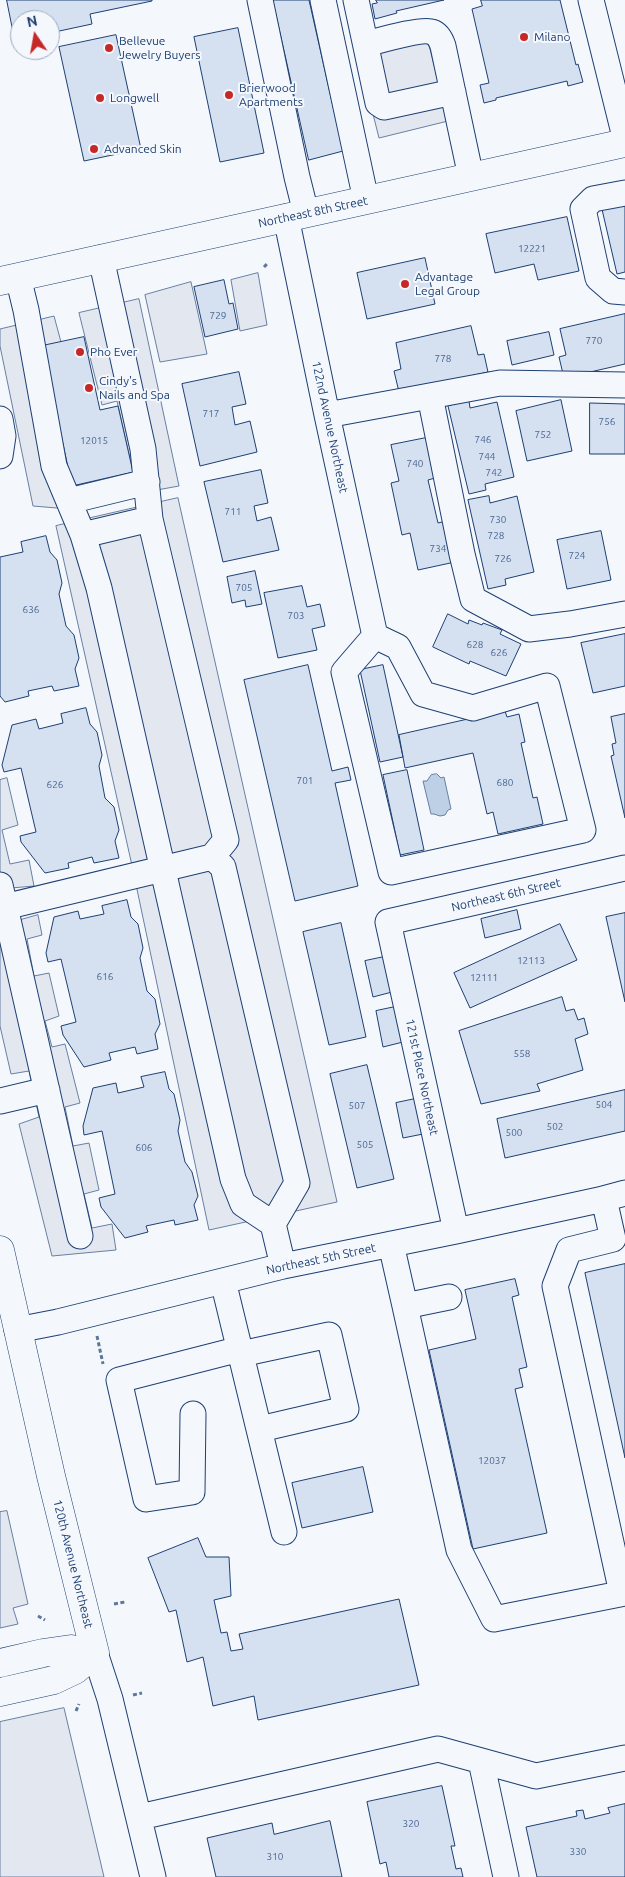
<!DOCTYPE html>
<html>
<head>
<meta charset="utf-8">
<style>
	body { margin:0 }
	#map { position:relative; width:625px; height:1877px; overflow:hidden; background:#f4f7fb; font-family:Ubuntu,sans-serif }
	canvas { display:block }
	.north { position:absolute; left:10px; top:10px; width:50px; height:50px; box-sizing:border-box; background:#f4f7fb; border:1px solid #9eadc5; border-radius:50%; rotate:348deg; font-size:14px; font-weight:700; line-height:20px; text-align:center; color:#1d3f73 }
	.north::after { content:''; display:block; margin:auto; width:18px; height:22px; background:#c62828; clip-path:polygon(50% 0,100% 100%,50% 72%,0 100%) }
</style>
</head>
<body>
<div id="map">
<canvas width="625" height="1877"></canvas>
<div class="north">N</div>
</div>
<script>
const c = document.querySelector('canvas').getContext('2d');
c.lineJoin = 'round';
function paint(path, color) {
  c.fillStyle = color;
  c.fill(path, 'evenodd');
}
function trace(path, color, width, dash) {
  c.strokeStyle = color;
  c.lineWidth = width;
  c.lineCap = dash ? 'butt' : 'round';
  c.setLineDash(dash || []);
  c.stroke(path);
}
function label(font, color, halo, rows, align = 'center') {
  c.font = font + ' Ubuntu,sans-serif';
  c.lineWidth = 4;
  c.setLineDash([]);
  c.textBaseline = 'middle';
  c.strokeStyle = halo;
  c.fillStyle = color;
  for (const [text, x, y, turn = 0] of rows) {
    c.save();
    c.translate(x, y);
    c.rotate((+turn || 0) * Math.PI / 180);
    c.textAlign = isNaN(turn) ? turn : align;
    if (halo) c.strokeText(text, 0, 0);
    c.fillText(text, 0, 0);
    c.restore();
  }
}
const parking = new Path2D(`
	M 428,41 L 448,121 L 379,138 L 359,58 Z
	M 258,273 L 267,325 L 240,331 L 231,280 Z
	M 191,282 L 207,354 L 160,362 L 145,295 Z
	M 139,299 L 179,486 L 57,508 L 33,506 L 0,346 L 0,329 L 54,316 L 61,342 L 73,486 L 133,472 L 117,401 L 102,405 L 79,313 Z
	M 178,498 L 337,1202 L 209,1230 L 131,861 L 56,526 Z
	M 7,778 L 18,825 L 2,830 L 10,864 L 29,860 L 34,886 L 0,889 L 0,780 Z
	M 38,915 L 42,935 L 27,939 L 34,976 L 49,973 L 59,1016 L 45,1021 L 52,1047 L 65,1044 L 80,1103 L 65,1107 L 73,1146 L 89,1143 L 99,1190 L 84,1194 L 92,1228 L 112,1224 L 116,1250 L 52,1256 L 19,1124 L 39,1117 L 29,1071 L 11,1074 L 0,1026 L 0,926 Z
	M 7,1511 L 28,1604 L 13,1608 L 18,1624 L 0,1628 L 0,1512 Z
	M 64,1708 L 104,1877 L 0,1877 L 0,1722 Z`);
const water = new Path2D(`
	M 437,774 L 441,778 L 444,777 L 451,809 L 448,810 L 445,815 L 440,816 L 434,814 L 431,814 L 423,781 L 427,781 L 431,775 Z`);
const building = new Path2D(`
	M 7,0 L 152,0 L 152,1 L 90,14 L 92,24 L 50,33 L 50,20 L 20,20 L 20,39 L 15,40 Z
	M 273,0 L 309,0 L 343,151 L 309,160 Z
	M 376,0 L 444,0 L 396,11 L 397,13 L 375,19 L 372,4 L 377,3 Z
	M 481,0 L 560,0 L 576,65 L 578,64 L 583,82 L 568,86 L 567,81 L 496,98 L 496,100 L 484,103 L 480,85 L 489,83 L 472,9 L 482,6 Z
	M 238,28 L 264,153 L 220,162 L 194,37 Z
	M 116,35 L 141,149 L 84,161 L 59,47 Z
	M 625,199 L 625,272 L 617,274 L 601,205 Z
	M 567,217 L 579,271 L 538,280 L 534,264 L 495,273 L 486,234 Z
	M 425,258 L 435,304 L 367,319 L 357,273 Z
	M 224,280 L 229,304 L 233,303 L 238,329 L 205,337 L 194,287 Z
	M 625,314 L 625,364 L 564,378 L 559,357 L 566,355 L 560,329 Z
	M 471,326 L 478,355 L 484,354 L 488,372 L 399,392 L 394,371 L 401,369 L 396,343 Z
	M 549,332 L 554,355 L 512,365 L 507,341 Z
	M 84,337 L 100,410 L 118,406 L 133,472 L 72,486 L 42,346 Z
	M 239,372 L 246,404 L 232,407 L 235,425 L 250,421 L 257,452 L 200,466 L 182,384 Z
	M 561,400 L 572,451 L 527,461 L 516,411 Z
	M 469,401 L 470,408 L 497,402 L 514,477 L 485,484 L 486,490 L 469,494 L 448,406 Z
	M 590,403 L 625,404 L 625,454 L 590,454 Z
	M 426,438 L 435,478 L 428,480 L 438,523 L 446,521 L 455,562 L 418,570 L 410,533 L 402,535 L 391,483 L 399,481 L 391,445 Z
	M 261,470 L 268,503 L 254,506 L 257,521 L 271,517 L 279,550 L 223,562 L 204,482 Z
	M 489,496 L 490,503 L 517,496 L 534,572 L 505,579 L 506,585 L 488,589 L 468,500 Z
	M 601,531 L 611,580 L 567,589 L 557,540 Z
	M 46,536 L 50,552 L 57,560 L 62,583 L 59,594 L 66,626 L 74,635 L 79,658 L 75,669 L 79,686 L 54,691 L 52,686 L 28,691 L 29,696 L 5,702 L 0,696 L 0,557 L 23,552 L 21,542 Z
	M 255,571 L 262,604 L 246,607 L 245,600 L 232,603 L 227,577 Z
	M 302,586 L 307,607 L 320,604 L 325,626 L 312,629 L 317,650 L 278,658 L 264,593 Z
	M 448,614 L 468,624 L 469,620 L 482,625 L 483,623 L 502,630 L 500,634 L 521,644 L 506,676 L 470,661 L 469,664 L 433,647 Z
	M 625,634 L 625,686 L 593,693 L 581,643 Z
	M 308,665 L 332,771 L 348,767 L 351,780 L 335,783 L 358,886 L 295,901 L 244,680 Z
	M 383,665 L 403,757 L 380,762 L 360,670 Z
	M 86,708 L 90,724 L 97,732 L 102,755 L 99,766 L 105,798 L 114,807 L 119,830 L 115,841 L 119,858 L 94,863 L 92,857 L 68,863 L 69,868 L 45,873 L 21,842 L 20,836 L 36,832 L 21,768 L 4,772 L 2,765 L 12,725 L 36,719 L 39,729 L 63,723 L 61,714 Z
	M 505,711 L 507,717 L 519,714 L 525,742 L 521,743 L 533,798 L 537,797 L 543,824 L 498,834 L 493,812 L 487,814 L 473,753 L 405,768 L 399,735 Z
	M 625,714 L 625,818 L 611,756 L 614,755 L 612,744 L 616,743 L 611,717 Z
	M 407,770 L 424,850 L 400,855 L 383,775 Z
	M 127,900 L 131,917 L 138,924 L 143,948 L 140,958 L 147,991 L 155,999 L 160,1024 L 155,1034 L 158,1049 L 137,1054 L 135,1047 L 109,1053 L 111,1060 L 84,1067 L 63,1035 L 61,1026 L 76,1022 L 61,959 L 48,962 L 46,953 L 54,917 L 78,911 L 80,919 L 104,914 L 102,906 Z
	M 517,910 L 521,929 L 485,938 L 481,919 Z
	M 625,913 L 625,1002 L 606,917 Z
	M 341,923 L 366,1037 L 329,1045 L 303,932 Z
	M 560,924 L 577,960 L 470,1008 L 454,973 Z
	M 384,957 L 392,992 L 373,997 L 365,961 Z
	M 562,997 L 566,1011 L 574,1009 L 578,1020 L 584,1018 L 588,1034 L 575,1039 L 583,1070 L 537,1084 L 540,1091 L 481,1104 L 459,1031 Z
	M 395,1007 L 403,1042 L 383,1047 L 376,1011 Z
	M 367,1065 L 394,1179 L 357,1188 L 330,1074 Z
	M 165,1072 L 169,1089 L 174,1094 L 180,1120 L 178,1131 L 185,1162 L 192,1172 L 198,1196 L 194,1205 L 198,1220 L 175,1225 L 174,1220 L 146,1226 L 148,1232 L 125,1238 L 101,1207 L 99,1198 L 115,1194 L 102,1131 L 84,1135 L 83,1126 L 93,1088 L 116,1083 L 118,1093 L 144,1087 L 141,1077 Z
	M 625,1090 L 625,1131 L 505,1158 L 497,1119 Z
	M 415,1099 L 423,1134 L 403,1138 L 396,1103 Z
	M 625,1264 L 625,1458 L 585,1273 Z
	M 515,1279 L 519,1295 L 512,1297 L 527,1367 L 519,1369 L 523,1387 L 515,1389 L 547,1533 L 473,1549 L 429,1350 L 476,1339 L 465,1290 Z
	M 363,1467 L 373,1512 L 302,1528 L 292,1483 Z
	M 198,1538 L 206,1557 L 229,1557 L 231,1596 L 214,1600 L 221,1633 L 227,1632 L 231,1651 L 243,1649 L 239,1634 L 399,1599 L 419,1685 L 258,1720 L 254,1696 L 213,1706 L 203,1657 L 187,1662 L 176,1610 L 169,1612 L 148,1558 Z
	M 442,1786 L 455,1846 L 451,1846 L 456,1869 L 461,1868 L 463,1877 L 389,1877 L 386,1862 L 380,1864 L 367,1802 Z
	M 625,1804 L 625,1877 L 537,1877 L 526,1827 L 577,1816 L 576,1811 L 583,1810 L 585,1819 L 610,1813 L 608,1808 Z
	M 330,1821 L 342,1877 L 216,1877 L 207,1838 L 272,1823 L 274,1834 Z`);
const path = new Path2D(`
	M 264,267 L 267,264
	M 97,1336 L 103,1364
	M 114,1604 L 125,1602
	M 38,1616 L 45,1620
	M 133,1695 L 142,1693
	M 76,1711 L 79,1704`);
const minor = new Path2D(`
	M 260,0 L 297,177 L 306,213
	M 323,0 L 366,200
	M 356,0 L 378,103 L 384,107 L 453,92
	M 591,0 L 625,137
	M 366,44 C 378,41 422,28 432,32 C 438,34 441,40 443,46 L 471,177
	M 625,193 L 593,199 L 583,209 L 598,278 L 613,291 L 625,292
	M 286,217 L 327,415 L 375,636
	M 101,258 L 143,449 L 150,519 L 226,840 L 212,857
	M 18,277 L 26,310 L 54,466 L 83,535 L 99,588 L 233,1179 L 243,1204 L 273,1224
	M 430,396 L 462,554 L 473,599 L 529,629 L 570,624 L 625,614
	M 327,415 L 500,383 L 625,385
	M 0,419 L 3,436 L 0,456
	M 69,501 L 147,482
	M 83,535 L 150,519
	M 375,636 L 398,647 L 423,694 L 473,708 L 547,686 L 583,830 L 391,872 L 344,672 Z
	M 0,885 L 80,1236
	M 0,908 L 212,857 L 223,867 L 297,1183 L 273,1224 L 283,1266
	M 0,1101 L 47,1090
	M 604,1199 L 613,1239 L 569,1250 L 555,1286 L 622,1593
	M 456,1231 L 388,922 L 625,868
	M 391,1244 L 405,1306 L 449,1297
	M 223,1281 L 284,1532
	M 405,1306 L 459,1550 L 494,1619 L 625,1593
	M 17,1330 L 58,1322 L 283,1266 L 456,1231 L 599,1200 L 625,1193
	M 241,1354 L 329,1335 L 346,1409 L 260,1429
	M 193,1414 L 192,1492 L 146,1499 L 119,1380 L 240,1349
	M 95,1653 L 110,1699 L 153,1877
	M 481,1761 L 506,1877
	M 140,1817 L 438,1749 L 536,1776 L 625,1758`);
const major = new Path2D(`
	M 0,281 L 625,143
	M 0,1250 L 51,1476 L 95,1653
	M 0,1663 L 43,1653 L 71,1649 L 95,1653
	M 0,1692 L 54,1680 L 75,1670 L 95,1653`);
const markers = [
	[524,37,5,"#c62828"],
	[109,48,5,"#c62828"],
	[229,95,5,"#c62828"],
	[100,98,5,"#c62828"],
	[94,149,5,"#c62828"],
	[405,284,5,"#c62828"],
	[80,352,5,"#c62828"],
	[89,388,5,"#c62828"]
];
const numberNames = [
	["12221",532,249],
	["729",218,316],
	["770",594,341],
	["778",443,359],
	["717",211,414],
	["756",607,422],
	["752",543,435],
	["746",483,440],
	["12015",94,441],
	["744",487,457],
	["740",415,464],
	["742",494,473],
	["711",233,512],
	["730",498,520],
	["728",496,536],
	["734",438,549],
	["724",577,556],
	["726",503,559],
	["705",244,588],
	["636",31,610],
	["703",296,616],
	["628",475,645],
	["626",499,653],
	["701",305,781],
	["680",505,783],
	["626",55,785],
	["12113",531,961],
	["616",105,977],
	["12111",484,978],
	["558",522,1054],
	["504",604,1105],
	["507",357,1106],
	["502",555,1127],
	["500",514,1133],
	["505",365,1145],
	["606",144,1148],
	["12037",492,1461],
	["320",411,1824],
	["330",578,1852],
	["310",275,1857]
];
const poiNames = [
	["Milano",534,37],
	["Bellevue",119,41],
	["Jewelry Buyers",119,55],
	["Brierwood",239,88],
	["Apartments",239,102],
	["Longwell",110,98],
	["Advanced Skin",104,149],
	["Advantage",415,277],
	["Legal Group",415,291],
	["Pho Ever",90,352],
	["Cindy's",99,381],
	["Nails and Spa",99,395]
];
const streetNames = [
	["Northeast 8th Street",313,212,-12],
	["122nd Avenue Northeast",330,427,78],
	["Northeast 6th Street",506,895,-13],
	["121st Place Northeast",422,1077,78],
	["Northeast 5th Street",321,1259,-12],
	["120th Avenue Northeast",73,1564,76]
];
paint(parking, '#e3e8f0');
trace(parking, '#687fa3', 1);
paint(water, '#bed0e5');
trace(water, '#687fa3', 1);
paint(building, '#d5e0f0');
trace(building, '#1d3f73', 1);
trace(minor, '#1d3f73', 27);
trace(major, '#1d3f73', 29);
trace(path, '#5e769c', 3, [4, 2.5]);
trace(minor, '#f4f7fb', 25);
trace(major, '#f4f7fb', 28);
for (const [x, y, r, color] of markers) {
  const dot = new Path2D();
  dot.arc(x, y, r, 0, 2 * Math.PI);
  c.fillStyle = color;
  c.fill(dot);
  trace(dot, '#f4f7fb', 2);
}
label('10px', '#4b6792', null, numberNames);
label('12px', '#1d3f73', '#f4f7fb', poiNames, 'left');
label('12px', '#1d3f73', '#f4f7fb', streetNames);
</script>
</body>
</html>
